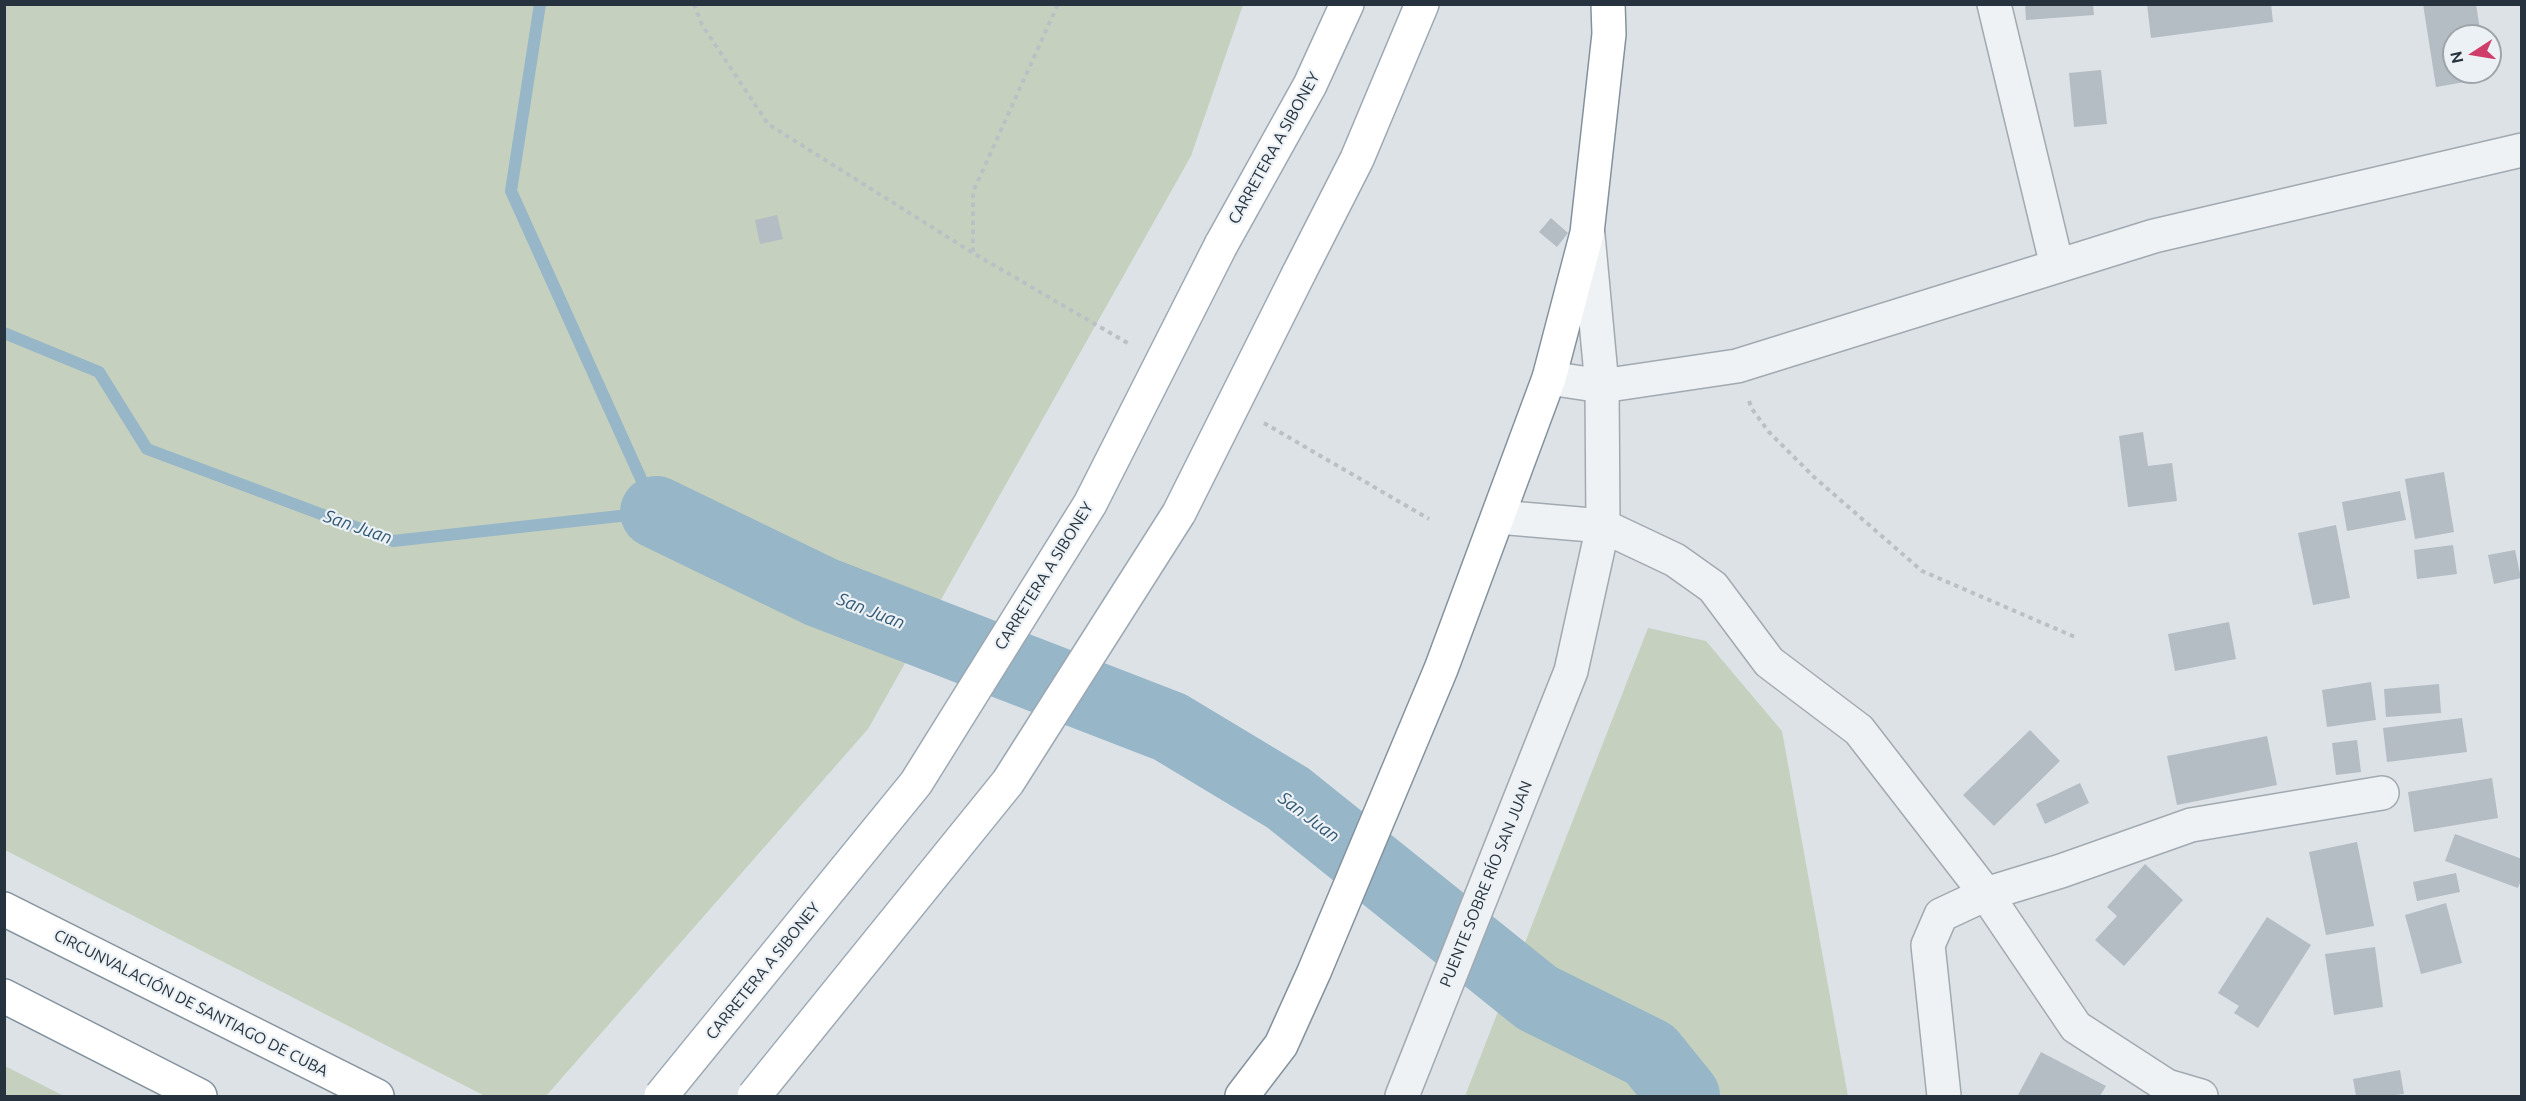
<!DOCTYPE html>
<html>
<head>
<meta charset="utf-8">
<style>
	body { margin:0 }
	#map { position:relative; width:2526px; height:1101px; overflow:hidden; background:#dde2e7; font-family:Ubuntu,sans-serif }
	canvas { display:block }
	.frame { position:absolute; inset:0; border:6px solid #26323d; pointer-events:none }
	.north { position:absolute; left:2442px; top:24px; width:60px; height:60px; box-sizing:border-box; background:#ecf1f5; border:2px solid #9da5ab; border-radius:50%; rotate:258deg; font-size:16px; font-weight:700; line-height:24px; text-align:center; color:#26323d }
	.north::after { content:''; display:block; margin:auto; width:21px; height:27px; background:#cf3e6a; clip-path:polygon(50% 0,100% 100%,50% 72%,0 100%) }
</style>
</head>
<body>
<div id="map">
<canvas width="2526" height="1101"></canvas>
<div class="frame"></div>
<div class="north">N</div>
</div>
<script>
const c = document.querySelector('canvas').getContext('2d');
c.lineJoin = 'round';
function paint(path, color) {
  c.fillStyle = color;
  c.fill(path, 'evenodd');
}
function trace(path, color, width, dash) {
  c.strokeStyle = color;
  c.lineWidth = width;
  c.lineCap = dash ? 'butt' : 'round';
  c.setLineDash(dash || []);
  c.stroke(path);
}
function label(font, color, halo, rows, align = 'center') {
  c.font = font + ' Ubuntu,sans-serif';
  c.lineWidth = 4.5;
  c.setLineDash([]);
  c.textBaseline = 'middle';
  c.strokeStyle = halo;
  c.fillStyle = color;
  for (const [text, x, y, turn = 0] of rows) {
    c.save();
    c.translate(x, y);
    c.rotate((+turn || 0) * Math.PI / 180);
    c.textAlign = isNaN(turn) ? turn : align;
    if (halo) c.strokeText(text, 0, 0);
    c.fillText(text, 0, 0);
    c.restore();
  }
}
const green = new Path2D(`
	M 4,5 L 1243,5 L 1191,156 L 868,729 L 546,1096 L 485,1096 L 5,850 Z
	M 1648,628 L 1706,641 L 1782,731 L 1848,1096 L 1465,1096 Z
	M 4,1066 L 5,1066 L 64,1096 L 5,1096 Z`);
const stream = new Path2D(`
	M 4,333 L 99,372 L 147,449 L 393,541 L 656,512 L 511,191 L 540,4`);
const river = new Path2D(`
	M 656,512 L 821,592 L 1170,727 L 1288,798 L 1537,998 L 1650,1054 L 1684,1096`);
const building = new Path2D(`
	M 2025,4 L 2093,4 L 2094,15 L 2026,20 Z
	M 2147,4 L 2271,4 L 2273,22 L 2151,38 Z
	M 2423,4 L 2476,4 L 2481,36 L 2454,36 L 2454,72 L 2487,72 L 2488,78 L 2436,87 Z
	M 2101,70 L 2107,124 L 2074,127 L 2069,73 Z
	M 777,215 L 783,239 L 760,244 L 755,220 Z
	M 1551,218 L 1568,233 L 1557,247 L 1539,232 Z
	M 2143,432 L 2148,466 L 2172,463 L 2177,501 L 2128,507 L 2119,436 Z
	M 2444,472 L 2454,532 L 2415,539 L 2405,479 Z
	M 2400,491 L 2406,520 L 2347,531 L 2342,502 Z
	M 2336,525 L 2350,598 L 2313,605 L 2298,533 Z
	M 2453,545 L 2457,574 L 2417,579 L 2414,550 Z
	M 2515,550 L 2521,578 L 2494,584 L 2488,555 Z
	M 2229,622 L 2236,659 L 2175,671 L 2168,634 Z
	M 2371,682 L 2376,720 L 2327,727 L 2322,690 Z
	M 2439,684 L 2441,713 L 2386,717 L 2384,689 Z
	M 2462,718 L 2467,752 L 2387,762 L 2383,728 Z
	M 2030,730 L 2060,761 L 1994,826 L 1963,795 Z
	M 2267,736 L 2277,785 L 2177,805 L 2167,756 Z
	M 2357,740 L 2361,772 L 2336,775 L 2332,743 Z
	M 2492,778 L 2498,818 L 2414,832 L 2408,792 Z
	M 2080,783 L 2089,803 L 2045,824 L 2036,804 Z
	M 2455,834 L 2522,859 L 2522,877 L 2518,888 L 2445,861 Z
	M 2357,842 L 2374,926 L 2326,935 L 2309,852 Z
	M 2145,864 L 2183,900 L 2124,966 L 2095,940 L 2117,916 L 2107,907 Z
	M 2456,873 L 2460,892 L 2417,901 L 2413,882 Z
	M 2446,903 L 2462,963 L 2421,974 L 2405,915 Z
	M 2267,917 L 2311,945 L 2258,1028 L 2234,1013 L 2239,1006 L 2218,993 Z
	M 2375,947 L 2383,1007 L 2334,1015 L 2325,954 Z
	M 2041,1052 L 2106,1086 L 2100,1096 L 2018,1095 Z
	M 2400,1070 L 2404,1094 L 2387,1096 L 2356,1096 L 2353,1079 Z`);
const path = new Path2D(`
	M 694,4 L 702,25 L 768,124 L 973,253 L 1131,345
	M 973,252 L 973,192 L 1058,4
	M 1749,401 L 1752,409 L 1769,432 L 1814,477 L 1922,571 L 2075,637
	M 1264,423 L 1429,519`);
const minor = new Path2D(`
	M 1994,4 L 2057,266
	M 1549,378 L 1602,386 L 1737,366 L 2154,236 L 2522,150
	M 1498,517 L 1603,526 L 1675,560 L 1713,587 L 1769,662 L 1859,730 L 1986,894 L 2076,1027 L 2167,1086 L 2201,1096
	M 1402,1096 L 1571,671 L 1603,526 L 1602,386 L 1588,235
	M 1944,1096 L 1928,945 L 1941,915 L 1986,894 L 2061,871 L 2191,825 L 2382,793`);
const major = new Path2D(`
	M 1221,245 L 1310,85 L 1347,4
	M 1298,275 L 1357,159 L 1422,4`);
const highway = new Path2D(`
	M 4,909 L 377,1096
	M 4,996 L 200,1096
	M 1242,1096 L 1281,1045 L 1314,972 L 1441,669 L 1549,378 L 1587,233 L 1609,34 L 1608,4`);
const majorBridge = new Path2D(`
	M 661,1096 L 916,783 L 1090,504 L 1221,245
	M 754,1096 L 1008,782 L 1179,513 L 1298,275`);
const streetNames = [
	["CARRETERA A SIBONEY",1274,148,-61],
	["CARRETERA A SIBONEY",1044,576,-58],
	["PUENTE SOBRE RÍO SAN JUAN",1486,884,-68],
	["CARRETERA A SIBONEY",763,971,-51],
	["CIRCUNVALACIÓN DE SANTIAGO DE CUBA",191,1003,27]
];
const waterNames = [
	["San Juan",358,527,19],
	["San Juan",871,611,21],
	["San Juan",1309,817,37]
];
paint(green, '#c5d1be');
trace(stream, '#97b6c8', 12);
trace(river, '#97b6c8', 72);
paint(building, '#b4bcc4');
trace(minor, '#a2aab1', 36);
trace(major, '#9ca8b3', 36);
trace(highway, '#84929e', 36);
trace(path, '#bbc0c5', 4, [4.5, 4.5]);
trace(minor, '#eff2f5', 33);
trace(major, '#fff', 33);
trace(highway, '#fff', 33);
trace(majorBridge, '#9ca8b3', 36, []);
trace(majorBridge, '#fff', 33);
label('16px', '#26323d', '#ecf1f5', streetNames);
label('italic 18px', '#305772', '#ecf1f5', waterNames);
</script>
</body>
</html>
